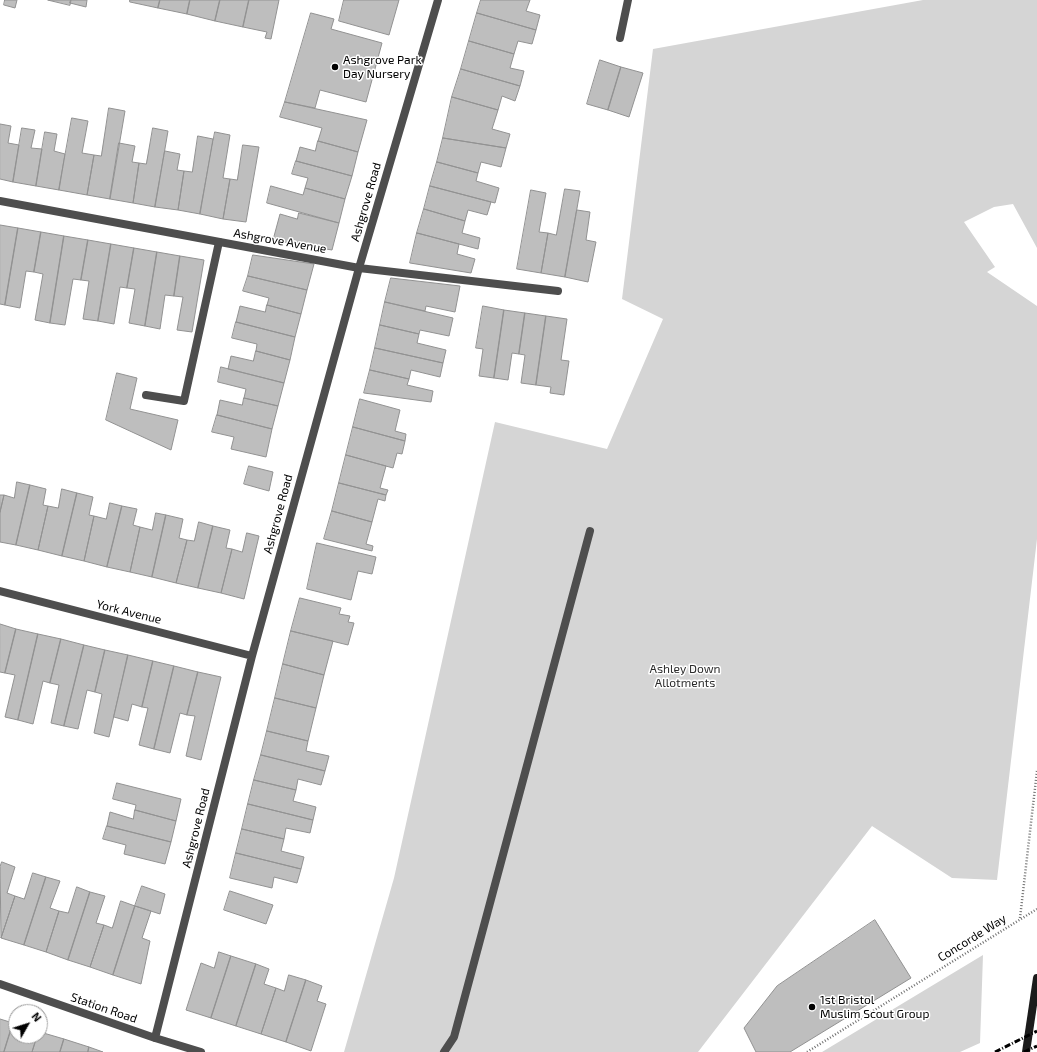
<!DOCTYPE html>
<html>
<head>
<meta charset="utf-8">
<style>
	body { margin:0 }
	#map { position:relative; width:1037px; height:1052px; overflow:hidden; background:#fff; font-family:"Exo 2",sans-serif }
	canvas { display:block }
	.north { position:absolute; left:8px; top:1004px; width:40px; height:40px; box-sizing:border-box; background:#fff; border:1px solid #999; border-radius:50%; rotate:51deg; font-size:11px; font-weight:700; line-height:16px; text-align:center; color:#000 }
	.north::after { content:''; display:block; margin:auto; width:14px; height:18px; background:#000; clip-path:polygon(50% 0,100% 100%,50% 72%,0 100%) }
</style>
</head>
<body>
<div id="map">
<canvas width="1037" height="1052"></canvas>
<div class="north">N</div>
</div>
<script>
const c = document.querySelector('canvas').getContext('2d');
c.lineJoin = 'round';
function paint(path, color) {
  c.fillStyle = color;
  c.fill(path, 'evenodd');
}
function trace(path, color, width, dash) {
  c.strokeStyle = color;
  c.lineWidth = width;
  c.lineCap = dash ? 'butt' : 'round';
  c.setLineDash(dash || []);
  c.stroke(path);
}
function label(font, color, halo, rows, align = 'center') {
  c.font = font + ' "Exo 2",sans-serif';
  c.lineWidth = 3;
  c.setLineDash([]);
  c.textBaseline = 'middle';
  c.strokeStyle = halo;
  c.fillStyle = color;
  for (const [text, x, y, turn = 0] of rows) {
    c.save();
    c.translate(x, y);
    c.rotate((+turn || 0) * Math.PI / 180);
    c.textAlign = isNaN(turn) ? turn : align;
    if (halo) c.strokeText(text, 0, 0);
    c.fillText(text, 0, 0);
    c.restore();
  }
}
const green = new Path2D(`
	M 923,0 L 1037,0 L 1037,248 L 1013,204 L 994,207 L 964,222 L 995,267 L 987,272 L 1037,306 L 1037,539 L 997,880 L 952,878 L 872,826 L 698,1052 L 344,1052 L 394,878 L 495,422 L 607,449 L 663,319 L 622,299 L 653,49 Z
	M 983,955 L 980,1043 L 960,1052 L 822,1052 Z`);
const building = new Path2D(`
	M 5,0 L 17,0 L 15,8 L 4,5 Z
	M 48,0 L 71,0 L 70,5 Z
	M 71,0 L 87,0 L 86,7 L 70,3 Z
	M 130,0 L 160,0 L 158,8 L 130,2 Z
	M 160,0 L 190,0 L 187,14 L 158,8 Z
	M 190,0 L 220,0 L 215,21 L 187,14 Z
	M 220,0 L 249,0 L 243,27 L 215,21 Z
	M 249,0 L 279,0 L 271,39 L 265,38 L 267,32 L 243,27 Z
	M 344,0 L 399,0 L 389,35 L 339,21 Z
	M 481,0 L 530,0 L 526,11 L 540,15 L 536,30 L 477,13 Z
	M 311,13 L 334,19 L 331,29 L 382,43 L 366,102 L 320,90 L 315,108 L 285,102 Z
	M 477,13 L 536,30 L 532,44 L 518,41 L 514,54 L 469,41 Z
	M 469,41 L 514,54 L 510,68 L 524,71 L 520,86 L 461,69 Z
	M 600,60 L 621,67 L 608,110 L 587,104 Z
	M 621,67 L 643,73 L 629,117 L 608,110 Z
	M 461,69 L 520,86 L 515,101 L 502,96 L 498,110 L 452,97 Z
	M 452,97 L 498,110 L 492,129 L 510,134 L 506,148 L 443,138 Z
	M 285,102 L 367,120 L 358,152 L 318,141 L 322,128 L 280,117 Z
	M 109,108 L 125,111 L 110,199 L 87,195 L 94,155 L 101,156 Z
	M 72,118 L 88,121 L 82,153 L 94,155 L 87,195 L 59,190 Z
	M 0,124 L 11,126 L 8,143 L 19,145 L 13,182 L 0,179 Z
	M 22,128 L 35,130 L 31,148 L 42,149 L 36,186 L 13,182 Z
	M 153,128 L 168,131 L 155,207 L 133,203 L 139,163 L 146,164 Z
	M 45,132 L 57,134 L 54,151 L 65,154 L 59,190 L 36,186 Z
	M 215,132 L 230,135 L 223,178 L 230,179 L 223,219 L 200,214 Z
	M 198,136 L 213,139 L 200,214 L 178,210 L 184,171 L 192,172 Z
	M 443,138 L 506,148 L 501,167 L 481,162 L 478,173 L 437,162 Z
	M 318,141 L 358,152 L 352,176 L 296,161 L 300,147 L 315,151 Z
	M 119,143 L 135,146 L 132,162 L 139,163 L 133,203 L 110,199 Z
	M 243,145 L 259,147 L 246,222 L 223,219 L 230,179 L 237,180 Z
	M 165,151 L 180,154 L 177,170 L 184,171 L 178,210 L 155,207 Z
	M 296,161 L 352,176 L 345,199 L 305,188 L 308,178 L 292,174 Z
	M 437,162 L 478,173 L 476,181 L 499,188 L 495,203 L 430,186 Z
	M 271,186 L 303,195 L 305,188 L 345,199 L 339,223 L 267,203 Z
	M 430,186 L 491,202 L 487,215 L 468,210 L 465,221 L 424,209 Z
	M 565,189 L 580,191 L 565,277 L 541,273 L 548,233 L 556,235 Z
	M 531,190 L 546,193 L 539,232 L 548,233 L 541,273 L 517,269 Z
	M 424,209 L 465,221 L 462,233 L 480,238 L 478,249 L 417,233 Z
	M 577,210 L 590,212 L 586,240 L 596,242 L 588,282 L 565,277 Z
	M 299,213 L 339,223 L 332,250 L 273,240 L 280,214 L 297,219 Z
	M 0,225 L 18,228 L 5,305 L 0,304 Z
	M 18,228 L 41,232 L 34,272 L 26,271 L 20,308 L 5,305 Z
	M 41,232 L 64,236 L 50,323 L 35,320 L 43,274 L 34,272 Z
	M 417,233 L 459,244 L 457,254 L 475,259 L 471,273 L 410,263 Z
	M 64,236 L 88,240 L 81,280 L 73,279 L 65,325 L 50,323 Z
	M 88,240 L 111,244 L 98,321 L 83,319 L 89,281 L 81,280 Z
	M 111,244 L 134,248 L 127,288 L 120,287 L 114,324 L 98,321 Z
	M 134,248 L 157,252 L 145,326 L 129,323 L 135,289 L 127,288 Z
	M 157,252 L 180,256 L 174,296 L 165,295 L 160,329 L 145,326 Z
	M 253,255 L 314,264 L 307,290 L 248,276 Z
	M 180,256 L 204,260 L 192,332 L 177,330 L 183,297 L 174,296 Z
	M 248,276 L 307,290 L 301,314 L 267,305 L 269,298 L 243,291 Z
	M 391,278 L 460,286 L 455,312 L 426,306 L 425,311 L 385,302 Z
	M 385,302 L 453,318 L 449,336 L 420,330 L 419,334 L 380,325 Z
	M 267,305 L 301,314 L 295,337 L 236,322 L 240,306 L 265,312 Z
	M 483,306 L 504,310 L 494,378 L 479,376 L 483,349 L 476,348 Z
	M 504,310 L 525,313 L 519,354 L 512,353 L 508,380 L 494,378 Z
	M 525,313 L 546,316 L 536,385 L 521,383 L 525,355 L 519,354 Z
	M 546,316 L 567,319 L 561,360 L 569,361 L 564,395 L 550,393 L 551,387 L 536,385 Z
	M 236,322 L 295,337 L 290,360 L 256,351 L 257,344 L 232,338 Z
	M 380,325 L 419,334 L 417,343 L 446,350 L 443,363 L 375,348 Z
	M 375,348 L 443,363 L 440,377 L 411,370 L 409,379 L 370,370 Z
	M 256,351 L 290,360 L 284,383 L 228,369 L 231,356 L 253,361 Z
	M 221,367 L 284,383 L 278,406 L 244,398 L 246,389 L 218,382 Z
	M 370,370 L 409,379 L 407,385 L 433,391 L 431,402 L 364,393 Z
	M 117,373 L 137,378 L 130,409 L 178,420 L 171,450 L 106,420 Z
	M 244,398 L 278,406 L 272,429 L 217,415 L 220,400 L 242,405 Z
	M 360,399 L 400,410 L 395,431 L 406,434 L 405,441 L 353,427 Z
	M 217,415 L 272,429 L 266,457 L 231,449 L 234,437 L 212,432 Z
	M 353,427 L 405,441 L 402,454 L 397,453 L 393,468 L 346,455 Z
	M 346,455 L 386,466 L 380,488 L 388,490 L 386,495 L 339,483 Z
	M 249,466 L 273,472 L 269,491 L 244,484 Z
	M 17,482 L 30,485 L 16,545 L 0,542 L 0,512 L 4,495 L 14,498 Z
	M 339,483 L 386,495 L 385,501 L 378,499 L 372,522 L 332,511 Z
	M 30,485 L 46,489 L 43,505 L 48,506 L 38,550 L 16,545 Z
	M 62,489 L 77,493 L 62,556 L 38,550 L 48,506 L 58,508 Z
	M 77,493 L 93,497 L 89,515 L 94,516 L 84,561 L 62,556 Z
	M 0,495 L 4,495 L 0,512 Z
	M 110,503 L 122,506 L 107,567 L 84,561 L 94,516 L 106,519 Z
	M 122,506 L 137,509 L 133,525 L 140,527 L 130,572 L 107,567 Z
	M 332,511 L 372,522 L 366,544 L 373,546 L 372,551 L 324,539 Z
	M 156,513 L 166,515 L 152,577 L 130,572 L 140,527 L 152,530 Z
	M 166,515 L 183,519 L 179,538 L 187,540 L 176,583 L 152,577 Z
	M 199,522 L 213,526 L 198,588 L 176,583 L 187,540 L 194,541 Z
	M 213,526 L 230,530 L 226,548 L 232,549 L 221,593 L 198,588 Z
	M 247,533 L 259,536 L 244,599 L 221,593 L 232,549 L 242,552 Z
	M 317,543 L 376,557 L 372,574 L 358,571 L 351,600 L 307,589 Z
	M 300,598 L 341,608 L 339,614 L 350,616 L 348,622 L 354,623 L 348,645 L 291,631 Z
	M 0,624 L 16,629 L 5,673 L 0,672 Z
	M 16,629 L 38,634 L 18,720 L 5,717 L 15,675 L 5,673 Z
	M 291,631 L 333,641 L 324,675 L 283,664 Z
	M 38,634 L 61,639 L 50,683 L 43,681 L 33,724 L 18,720 Z
	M 61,639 L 84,645 L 64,726 L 51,723 L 59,685 L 50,683 Z
	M 84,645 L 105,650 L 95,692 L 87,690 L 78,729 L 64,726 Z
	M 105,650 L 128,655 L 109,737 L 94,733 L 102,694 L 95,692 Z
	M 128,655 L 153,661 L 142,707 L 132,704 L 128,721 L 114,717 Z
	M 153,661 L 174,666 L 154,749 L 139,745 L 148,708 L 142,707 Z
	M 283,664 L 324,675 L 316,708 L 275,698 Z
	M 174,666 L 198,672 L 187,715 L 180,713 L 170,753 L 154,749 Z
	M 198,672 L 221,677 L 201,760 L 186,756 L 195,716 L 187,715 Z
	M 275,698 L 316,708 L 308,741 L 267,731 Z
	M 267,731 L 308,741 L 306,751 L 329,756 L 325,771 L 261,755 Z
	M 261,755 L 325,771 L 321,785 L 298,779 L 296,790 L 254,780 Z
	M 254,780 L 296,790 L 293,801 L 316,807 L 313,820 L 248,804 Z
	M 117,783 L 181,799 L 176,821 L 135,810 L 136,805 L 113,799 Z
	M 248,804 L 313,820 L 310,833 L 286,828 L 284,839 L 242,829 Z
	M 135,810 L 176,821 L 171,842 L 107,826 L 110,812 L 133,819 Z
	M 107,826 L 171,842 L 165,864 L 124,854 L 126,845 L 103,839 Z
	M 242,829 L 284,839 L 281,851 L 304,857 L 301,869 L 236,853 Z
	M 236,853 L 301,869 L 297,883 L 274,877 L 272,888 L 230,878 Z
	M 2,862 L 15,867 L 7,893 L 15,896 L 1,938 L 0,867 Z
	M 33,873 L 46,877 L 24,945 L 1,938 L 15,896 L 24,899 Z
	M 46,877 L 60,881 L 50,908 L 59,911 L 46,952 L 24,945 Z
	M 142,886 L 165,894 L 160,914 L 135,906 Z
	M 77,887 L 90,892 L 68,960 L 46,952 L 59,911 L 68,913 Z
	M 230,891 L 273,905 L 266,924 L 224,910 Z
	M 90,892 L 105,896 L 96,923 L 104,925 L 90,967 L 68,960 Z
	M 121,901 L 135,906 L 113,975 L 90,967 L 104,925 L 112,928 Z
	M 135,906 L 151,911 L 142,938 L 150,941 L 141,984 L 113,975 Z
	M 875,920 L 911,978 L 790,1052 L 756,1052 L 744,1028 L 777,986 Z
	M 219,952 L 231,956 L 211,1018 L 186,1010 L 201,963 L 214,968 Z
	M 231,956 L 256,964 L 236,1026 L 211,1018 Z
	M 256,964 L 269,969 L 264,984 L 276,988 L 261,1034 L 236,1026 Z
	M 289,975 L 306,980 L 286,1042 L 261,1034 L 276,988 L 284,991 Z
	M 306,980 L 322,986 L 317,1001 L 326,1004 L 311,1051 L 286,1042 Z
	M 0,1019 L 13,1023 L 4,1052 L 0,1052 Z
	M 13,1023 L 16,1024 L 16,1036 L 37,1036 L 32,1052 L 4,1052 Z
	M 40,1032 L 64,1039 L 60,1052 L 32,1052 L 37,1036 L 40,1036 Z
	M 64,1039 L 89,1047 L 88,1052 L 60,1052 Z
	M 89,1047 L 103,1052 L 88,1052 Z`);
const path = new Path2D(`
	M 1020,918 L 1037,771
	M 807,1052 L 1037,909`);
const service = new Path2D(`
	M 146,395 L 184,401 L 219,242
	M 444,1052 L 454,1037 L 590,531`);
const minor = new Path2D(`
	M 620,38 L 628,0
	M 0,201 L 359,268 L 558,291
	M 0,591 L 252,656
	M 0,984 L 155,1038 L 201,1052
	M 155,1038 L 252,656 L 359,268 L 438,0`);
const secondary = new Path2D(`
	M 1026,1052 L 1037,978`);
const rail = new Path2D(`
	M 995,1052 L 1037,1031
	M 1024,1052 L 1037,1046`);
const markers = [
	[335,67,4,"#000"],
	[812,1007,4,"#000"]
];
const poiNames = [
	["Ashgrove Park",343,60],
	["Day Nursery",343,74],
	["1st Bristol",820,1000],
	["Muslim Scout Group",820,1014]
];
const streetNames = [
	["Ashgrove Road",366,202,-74],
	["Ashgrove Avenue",280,241,10],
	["Ashgrove Road",278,514,-75],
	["York Avenue",129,612,14],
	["Ashgrove Road",196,828,-76],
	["Concorde Way",972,938,-32],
	["Station Road",104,1008,19]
];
const parkNames = [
	["Ashley Down",685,669],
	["Allotments",685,683]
];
paint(green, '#d5d5d5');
paint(building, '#bebebe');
trace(building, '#929292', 1);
trace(path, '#707070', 2.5, [1, 2]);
trace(service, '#4e4e4e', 8);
trace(minor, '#4e4e4e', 8);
trace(secondary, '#1b1b1b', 8);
trace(rail, '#000', 3, [6, 2, 1, 2]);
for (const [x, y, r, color] of markers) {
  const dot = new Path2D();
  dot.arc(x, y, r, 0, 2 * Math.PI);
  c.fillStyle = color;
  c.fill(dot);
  trace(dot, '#fff', 1.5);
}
label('12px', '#000', '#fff', poiNames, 'left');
label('12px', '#000', '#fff', streetNames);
label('12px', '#2c2c2c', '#fff', parkNames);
</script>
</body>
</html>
